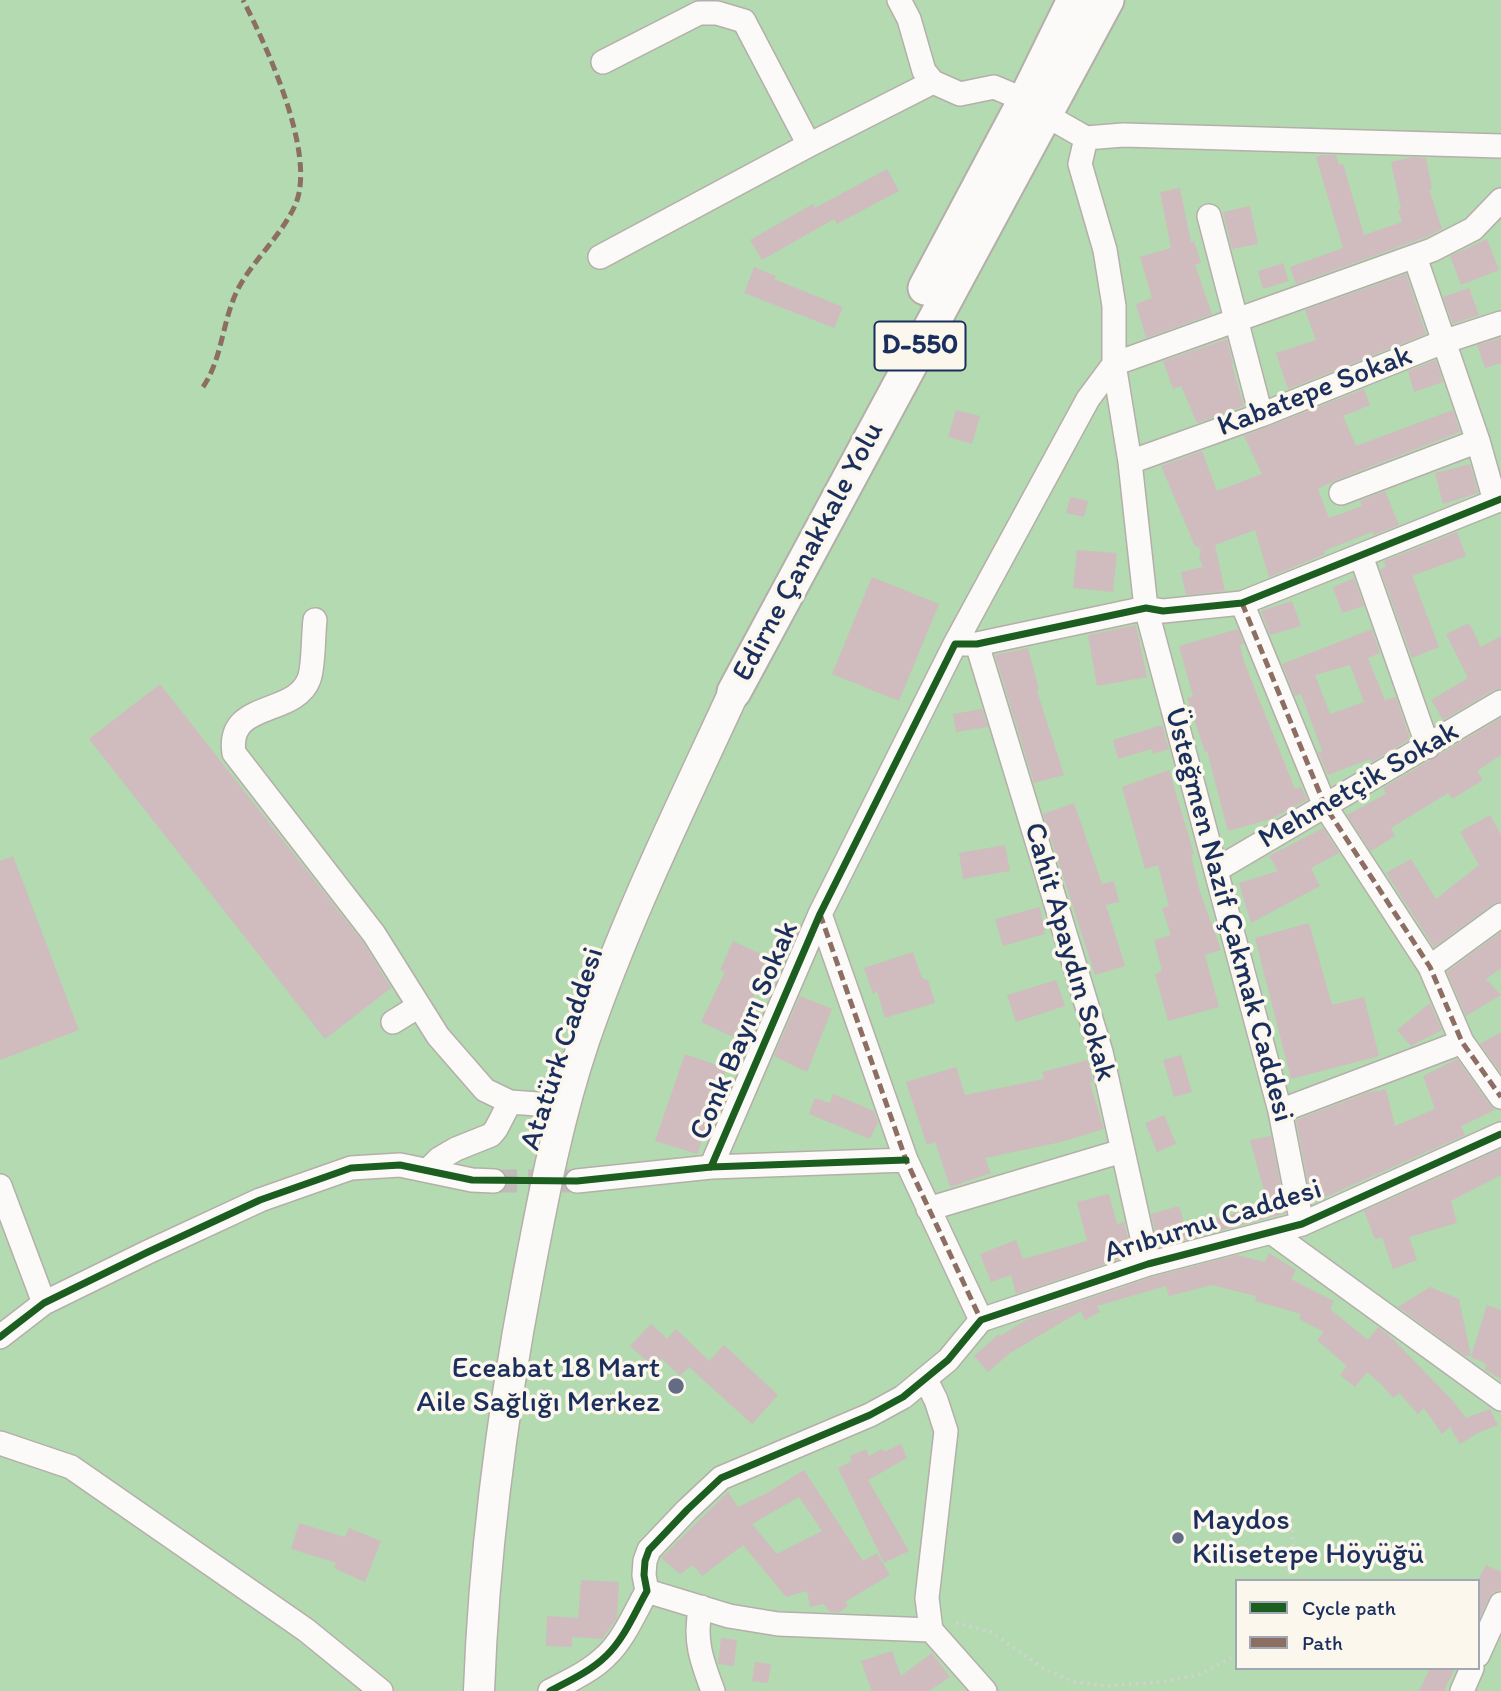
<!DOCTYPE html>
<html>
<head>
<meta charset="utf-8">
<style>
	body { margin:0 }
	#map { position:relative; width:1501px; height:1691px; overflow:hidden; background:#eaddce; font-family:Itim,sans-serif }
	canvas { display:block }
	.legend { position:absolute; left:1235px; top:1579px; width:245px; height:91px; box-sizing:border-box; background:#fbf7ec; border:2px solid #a1a7b3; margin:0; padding:9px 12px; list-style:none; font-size:21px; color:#1b2f5e }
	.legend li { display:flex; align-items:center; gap:14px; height:35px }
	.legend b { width:35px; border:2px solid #a1a7b3 }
</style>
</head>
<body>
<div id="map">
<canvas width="1501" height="1691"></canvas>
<ul class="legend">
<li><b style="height:9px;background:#1b5e20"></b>Cycle path</li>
<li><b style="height:9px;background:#8d6e63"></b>Path</li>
</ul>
</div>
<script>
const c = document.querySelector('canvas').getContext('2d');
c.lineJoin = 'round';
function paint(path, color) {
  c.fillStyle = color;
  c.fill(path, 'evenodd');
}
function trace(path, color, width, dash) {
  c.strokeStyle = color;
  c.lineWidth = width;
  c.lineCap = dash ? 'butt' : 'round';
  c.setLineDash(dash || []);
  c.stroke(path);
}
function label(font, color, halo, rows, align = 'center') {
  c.font = font + ' Itim,sans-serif';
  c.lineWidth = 7;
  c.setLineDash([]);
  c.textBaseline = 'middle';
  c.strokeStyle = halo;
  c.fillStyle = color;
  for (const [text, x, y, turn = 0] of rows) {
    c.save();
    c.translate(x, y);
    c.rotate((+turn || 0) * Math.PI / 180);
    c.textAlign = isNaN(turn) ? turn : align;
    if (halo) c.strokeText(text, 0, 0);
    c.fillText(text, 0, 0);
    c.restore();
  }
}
const green = new Path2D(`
	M 0,0 L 1501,0 L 1501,1691 L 0,1691 ZM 1237,1581 L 1478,1581 L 1478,1668 L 1237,1668 Z`);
const building = new Path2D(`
	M 1322,155 L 1336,155 L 1339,165 L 1343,164 L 1364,235 L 1402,222 L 1398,210 L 1401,209 L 1391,162 L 1412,157 L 1426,158 L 1432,189 L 1429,189 L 1442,229 L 1426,237 L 1296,284 L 1290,267 L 1343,248 L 1316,157 Z
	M 887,169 L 899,191 L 837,224 L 834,219 L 762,260 L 750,240 L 813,204 L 815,208 Z
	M 1180,188 L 1191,242 L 1194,241 L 1201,263 L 1195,265 L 1212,314 L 1146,338 L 1136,304 L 1152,298 L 1140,257 L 1171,248 L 1160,192 Z
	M 1250,206 L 1258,244 L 1232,249 L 1223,212 Z
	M 1487,239 L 1499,270 L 1461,285 L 1450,256 Z
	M 1283,263 L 1289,281 L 1263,289 L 1258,271 Z
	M 754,267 L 776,276 L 774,279 L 843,307 L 834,328 L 744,293 Z
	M 1406,274 L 1426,334 L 1288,389 L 1276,353 L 1316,340 L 1305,310 Z
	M 1469,288 L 1479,315 L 1453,324 L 1443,297 Z
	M 1501,338 L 1501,363 L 1485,368 L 1477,345 Z
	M 1227,339 L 1233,364 L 1232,365 L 1244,406 L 1197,423 L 1181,386 L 1173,389 L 1163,361 Z
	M 1436,360 L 1443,382 L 1414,392 L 1408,371 Z
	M 1364,389 L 1370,405 L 1343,416 L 1356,446 L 1453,410 L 1460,432 L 1336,480 L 1318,489 L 1329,518 L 1362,506 L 1360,501 L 1385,491 L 1399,525 L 1374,535 L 1372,532 L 1324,551 L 1325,554 L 1269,577 L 1255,530 L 1215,545 L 1225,591 L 1186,595 L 1181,572 L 1203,567 L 1199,558 L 1201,548 L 1195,546 L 1161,466 L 1202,451 L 1217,491 L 1262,474 L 1244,436 Z
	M 956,410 L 980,416 L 972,444 L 948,437 Z
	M 1470,464 L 1478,493 L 1443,504 L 1435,473 Z
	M 1070,497 L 1088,501 L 1084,517 L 1066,513 Z
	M 1457,532 L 1466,556 L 1412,576 L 1439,647 L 1412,658 L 1380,569 L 1386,567 L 1384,561 Z
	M 1077,550 L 1117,553 L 1113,592 L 1073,588 Z
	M 872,577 L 939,604 L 899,701 L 832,674 Z
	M 1354,578 L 1364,606 L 1342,613 L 1333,587 Z
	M 1292,601 L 1301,626 L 1270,635 L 1261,611 Z
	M 1469,623 L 1481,647 L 1501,636 L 1501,688 L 1494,690 L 1443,720 L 1431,700 L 1468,678 L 1446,634 Z
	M 1136,625 L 1147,677 L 1097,686 L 1088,635 Z
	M 1238,629 L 1244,644 L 1240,645 L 1244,662 L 1295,789 L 1301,787 L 1307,800 L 1271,819 L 1228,831 L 1207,751 L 1205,752 L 1187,698 L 1193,696 L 1179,646 Z
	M 1372,629 L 1380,653 L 1368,658 L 1385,700 L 1396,697 L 1410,739 L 1372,762 L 1370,759 L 1328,775 L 1318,752 L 1322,751 L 1301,694 L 1295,696 L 1282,664 ZM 1350,665 L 1364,702 L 1330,714 L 1315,675 Z
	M 1028,648 L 1039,690 L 1037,691 L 1064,775 L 1034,783 L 995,655 Z
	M 160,684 L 363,942 L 391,988 L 325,1039 L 89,739 Z
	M 982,709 L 988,727 L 956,732 L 953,714 Z
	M 1501,718 L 1501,755 L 1477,771 L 1483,780 L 1452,799 L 1448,793 L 1391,828 L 1395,836 L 1371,851 L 1347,815 L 1386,794 L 1383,788 Z
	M 1162,725 L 1169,749 L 1153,754 L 1152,749 L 1118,759 L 1113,740 Z
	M 1169,770 L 1194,854 L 1191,855 L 1200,892 L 1221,950 L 1205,955 L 1219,1007 L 1168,1021 L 1155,974 L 1162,971 L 1154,940 L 1171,935 L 1162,908 L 1169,906 L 1158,865 L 1145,869 L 1122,787 Z
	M 1074,803 L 1102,884 L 1114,881 L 1119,902 L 1106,905 L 1125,966 L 1095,975 L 1043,814 Z
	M 1490,815 L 1501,835 L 1501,901 L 1493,904 L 1434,947 L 1386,873 L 1411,859 L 1436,899 L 1479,865 L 1460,832 Z
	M 1323,828 L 1339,853 L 1311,868 L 1320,886 L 1251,923 L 1239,883 L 1278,871 L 1269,856 Z
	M 1005,845 L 1010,871 L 963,879 L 959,853 Z
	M 13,856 L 79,1030 L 0,1060 L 0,861 Z
	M 1040,907 L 1045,934 L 1003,946 L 995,919 Z
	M 1309,923 L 1332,1005 L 1364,997 L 1379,1056 L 1291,1079 L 1255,938 Z
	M 1501,932 L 1501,968 L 1486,979 L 1501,995 L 1466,1016 L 1447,972 Z
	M 733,941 L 772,959 L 733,1037 L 701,1022 L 725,972 L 720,970 Z
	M 913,952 L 922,978 L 928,980 L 935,1003 L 885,1018 L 877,991 L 873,994 L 864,968 Z
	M 1056,980 L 1065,1006 L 1016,1022 L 1007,995 Z
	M 800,996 L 832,1009 L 807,1072 L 774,1056 Z
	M 1430,1003 L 1442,1030 L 1411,1046 L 1397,1030 Z
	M 1501,1032 L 1501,1073 L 1480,1044 Z
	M 685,1054 L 725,1068 L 725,1075 L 697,1154 L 655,1141 Z
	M 1181,1055 L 1192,1092 L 1174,1097 L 1163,1060 Z
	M 1457,1059 L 1490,1105 L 1495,1110 L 1461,1126 L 1465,1135 L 1312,1203 L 1296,1120 L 1367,1093 L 1386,1089 L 1395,1126 L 1435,1109 L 1423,1076 Z
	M 1088,1060 L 1093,1082 L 1090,1083 L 1104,1129 L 1061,1142 L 985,1158 L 991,1173 L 950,1187 L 935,1142 L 927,1145 L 906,1082 L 956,1067 L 965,1095 L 1044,1079 L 1042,1072 Z
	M 833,1094 L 874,1111 L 878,1122 L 870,1139 L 809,1114 L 815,1098 L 830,1103 Z
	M 1164,1115 L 1176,1144 L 1157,1152 L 1145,1123 Z
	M 1271,1136 L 1286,1213 L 1159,1247 L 1151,1214 L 1179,1206 L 1185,1226 L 1220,1217 L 1220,1219 L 1267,1202 L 1250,1140 Z
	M 1501,1149 L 1501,1175 L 1451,1201 L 1457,1223 L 1409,1237 L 1417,1260 L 1393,1269 L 1382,1237 L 1375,1239 L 1364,1211 Z
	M 1109,1194 L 1117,1224 L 1124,1222 L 1132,1255 L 1016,1294 L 1011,1275 L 991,1282 L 980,1254 L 1016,1240 L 1023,1259 L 1087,1241 L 1077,1202 Z
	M 1269,1253 L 1296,1270 L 1291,1279 L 1334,1301 L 1330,1309 L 1368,1340 L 1378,1327 L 1390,1336 L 1451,1399 L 1466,1418 L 1490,1409 L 1498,1425 L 1478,1433 L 1460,1444 L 1450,1427 L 1442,1434 L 1424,1408 L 1418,1414 L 1399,1393 L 1393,1398 L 1382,1385 L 1367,1372 L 1355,1387 L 1340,1375 L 1347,1366 L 1317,1340 L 1324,1332 L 1299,1319 L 1301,1314 L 1255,1301 L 1256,1296 L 1212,1285 L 1169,1296 L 1166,1286 L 1097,1306 L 1100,1312 L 1085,1320 L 1081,1311 L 1010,1353 L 988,1372 L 974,1356 L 999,1334 L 1000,1336 L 1028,1319 L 1152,1277 L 1237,1255 L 1265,1262 Z
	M 1430,1287 L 1459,1299 L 1471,1356 L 1465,1356 L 1398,1307 Z
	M 1487,1305 L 1501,1310 L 1501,1379 L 1485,1370 L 1486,1364 L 1471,1357 Z
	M 651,1324 L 667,1339 L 676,1329 L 709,1361 L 724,1345 L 778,1395 L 752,1424 L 689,1367 L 680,1376 L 661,1358 L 653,1367 L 630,1346 Z
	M 901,1444 L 907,1458 L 868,1480 L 909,1551 L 884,1563 L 838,1468 L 852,1461 L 850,1456 L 866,1449 L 869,1456 L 882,1449 L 884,1452 Z
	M 804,1470 L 863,1561 L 877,1553 L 890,1575 L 845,1602 L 848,1606 L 840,1612 L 830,1612 L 824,1604 L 810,1607 L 807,1591 L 786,1597 L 743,1545 L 702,1576 L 693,1565 L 680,1574 L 661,1558 L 728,1492 L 738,1507 L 767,1493 ZM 799,1497 L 822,1531 L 777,1554 L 752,1524 Z
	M 299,1523 L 345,1537 L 349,1528 L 381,1541 L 365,1582 L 334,1568 L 336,1563 L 291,1549 Z
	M 1486,1565 L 1501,1572 L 1501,1590 L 1493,1592 L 1489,1598 L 1480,1617 L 1478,1580 Z
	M 581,1580 L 619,1582 L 617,1618 L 602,1639 L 572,1637 L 572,1647 L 546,1646 L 547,1616 L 578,1618 Z
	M 721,1638 L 737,1640 L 734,1666 L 718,1664 Z
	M 892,1651 L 901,1676 L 932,1653 L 950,1677 L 929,1691 L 872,1691 L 861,1661 Z
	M 755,1662 L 771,1664 L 768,1683 L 752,1681 Z
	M 1430,1668 L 1455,1668 L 1444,1691 L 1419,1691 Z`);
const minorTunnel = new Path2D(`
	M 494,1181 L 577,1181`);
const path = new Path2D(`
	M 1289,1581 L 1293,1544 L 1292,1516
	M 956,1623 L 991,1632 L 1043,1668 L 1074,1682 L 1106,1686 L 1159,1682 L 1198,1675 L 1237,1655`);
const minor = new Path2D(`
	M 899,0 L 909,19 L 924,71 L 933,82 L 960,94 L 994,87 L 1025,100
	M 603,62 L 699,13 L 717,13 L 744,21 L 809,145
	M 1044,114 L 1086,138 L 1123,135 L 1501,146
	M 1086,138 L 1080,164 L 1105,250 L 1114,306 L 1114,364 L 1130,462 L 1146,608 L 1280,1111 L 1302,1224
	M 1209,216 L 1261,415
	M 600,257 L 809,145 L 933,82
	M 1415,257 L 1478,441 L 1495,501
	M 1130,462 L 1261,415 L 1443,342 L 1501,323
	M 1341,493 L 1478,441
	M 1361,556 L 1428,747
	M 1242,603 L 1325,806 L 1430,967 L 1462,1042 L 1501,1097
	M 315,620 C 313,635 314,666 309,679 C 295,717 226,700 234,753 L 374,934 L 438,1036 L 485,1090 L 510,1102 L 565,1106
	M 955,644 L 1088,399 L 1114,364 L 1432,250 L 1473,229 L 1501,200
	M 977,644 L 1101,1052 L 1148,1264
	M 1216,870 L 1501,702
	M 820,914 L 906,1160 L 981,1320
	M 1430,967 L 1501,915
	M 393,1022 L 419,1006
	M 1280,1111 L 1462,1042
	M 711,1167 L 820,914 L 955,644 L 977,644 L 1146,608 L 1163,611 L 1242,603 L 1501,499
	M 428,1170 L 439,1159 L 456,1149 L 491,1135 L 496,1129 L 510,1102
	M 577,1181 L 711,1167 L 906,1160
	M 0,1186 L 44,1303
	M 928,1209 L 1122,1151
	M 1271,1232 L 1501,1399
	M 0,1337 L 44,1303 L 148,1252 L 260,1200 L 351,1168 L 400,1165 L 472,1180 L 494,1181
	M 926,1380 L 936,1400 L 946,1431 L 927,1598 L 931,1630
	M 0,1443 L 71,1467 L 306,1630 L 381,1691
	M 647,1591 L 729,1616 L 778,1624 L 931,1630 L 985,1691
	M 701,1607 C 693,1638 702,1662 713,1691
	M 1478,1655 L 1501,1604
	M 550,1691 C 569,1681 591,1671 606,1656 C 624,1639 635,1612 647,1591 L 644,1575 L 645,1561 L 649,1550 L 687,1510 L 721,1478 L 870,1415 L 903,1397 L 948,1360 L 981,1320 L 1148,1264 L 1302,1224 L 1501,1134
	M 1462,1691 L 1472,1668`);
const major = new Path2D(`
	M 479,1691 C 484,1551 502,1414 528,1277 C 543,1198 558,1118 584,1041 C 625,921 681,807 734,692`);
const highway = new Path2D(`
	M 925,288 L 1025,100 L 1074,0
	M 734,692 L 1107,0`);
const quiet = new Path2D(`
	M 203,387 C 223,358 222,319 239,287 C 255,258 283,234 296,203 C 316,153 267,47 243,0
	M 1242,603 L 1325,806 L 1430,967 L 1462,1042 L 1501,1097
	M 820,914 L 906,1160 L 981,1320`);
const cycleway = new Path2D(`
	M 711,1167 L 820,914 L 955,644 L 977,644 L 1146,608 L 1163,611 L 1242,603 L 1501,499
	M 0,1337 L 44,1303 L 148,1252 L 260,1200 L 351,1168 L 400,1165 L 472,1180 L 577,1181 L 711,1167 L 906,1160
	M 550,1691 C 569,1681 591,1671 606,1656 C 624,1639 635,1612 647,1591 L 644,1575 L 645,1561 L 649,1550 L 687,1510 L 721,1478 L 870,1415 L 903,1397 L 948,1360 L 981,1320 L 1148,1264 L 1302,1224 L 1501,1134`);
const markers = [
	[676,1386,9,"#636c85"],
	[1178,1538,7,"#636c85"]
];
const shields = [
	[920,346,91]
];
const shieldNames = [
	["D-550",920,346]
];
const streetNames = [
	["Kabatepe Sokak",1315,392,-21],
	["Edirne Çanakkale Yolu",809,552,-62],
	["Mehmetçik Sokak",1359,786,-30],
	["Üsteğmen Nazif Çakmak Caddesi",1228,915,75],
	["Cahit Apaydın Sokak",1069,952,74],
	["Conk Bayırı Sokak",745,1031,-67],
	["Atatürk Caddesi",563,1049,-72],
	["Arıburnu Caddesi",1213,1222,-17]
];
const poiNames = [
	["Eceabat 18 Mart",660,1369],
	["Aile Sağlığı Merkez",660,1403],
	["Maydos",1192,1521,"left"],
	["Kilisetepe Höyüğü",1192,1555,"left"]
];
paint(green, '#b3dab0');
paint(building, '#d0bcbf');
trace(minorTunnel, '#c1bab8', 23, [23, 11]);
trace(minor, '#b5afaa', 26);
trace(major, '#b5afaa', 33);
trace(highway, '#b5afaa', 37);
trace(path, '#d4d2d1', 3.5, [2, 5]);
trace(minor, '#fcfaf8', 23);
trace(major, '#fcfaf8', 30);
trace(highway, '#fcfaf8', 33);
trace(quiet, '#8d6e63', 5, [10, 5]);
trace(cycleway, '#1b5e20', 7);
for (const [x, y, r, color] of markers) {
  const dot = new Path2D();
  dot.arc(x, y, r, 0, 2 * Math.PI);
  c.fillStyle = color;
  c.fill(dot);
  trace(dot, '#fbf7ec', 2.5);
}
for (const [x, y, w] of shields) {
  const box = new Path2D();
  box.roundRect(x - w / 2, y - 24.5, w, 49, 5);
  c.fillStyle = '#fbf7ec';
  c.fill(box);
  trace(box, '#1b2f5e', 2);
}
label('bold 28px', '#1b2f5e', null, shieldNames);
label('30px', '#1b2f5e', '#fbf7ec', streetNames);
label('30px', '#1b2f5e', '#fbf7ec', poiNames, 'right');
</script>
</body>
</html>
